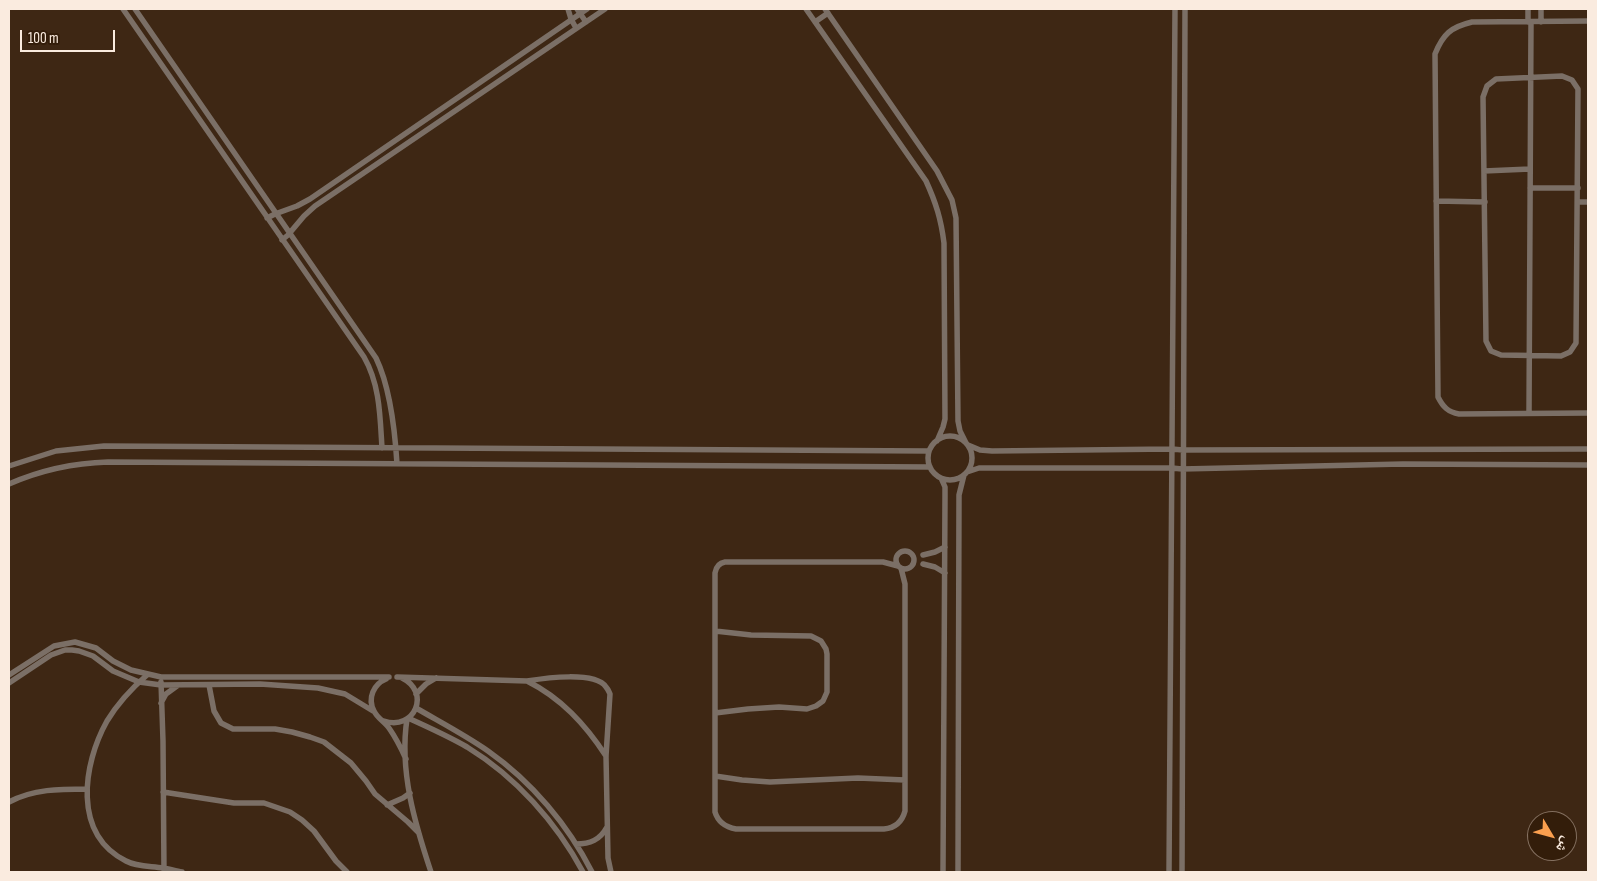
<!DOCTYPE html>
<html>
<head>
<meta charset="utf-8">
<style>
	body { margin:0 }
	#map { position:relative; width:1597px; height:881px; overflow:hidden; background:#3e2714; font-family:"Sofia Sans Condensed","Noto Naskh Arabic",sans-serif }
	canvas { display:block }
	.frame { position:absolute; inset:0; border:10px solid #faebdf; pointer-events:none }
	.north { position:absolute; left:1527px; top:811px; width:50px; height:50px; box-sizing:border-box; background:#331d0a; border:1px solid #836f5f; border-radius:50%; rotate:127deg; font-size:14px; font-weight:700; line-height:20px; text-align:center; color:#faebdf }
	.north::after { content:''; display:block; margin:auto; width:18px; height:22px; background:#fa9f4f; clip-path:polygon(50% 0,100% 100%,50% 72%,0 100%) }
	.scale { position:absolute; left:20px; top:30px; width:95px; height:22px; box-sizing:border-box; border:2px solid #faebdf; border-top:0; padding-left:6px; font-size:15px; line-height:18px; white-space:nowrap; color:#faebdf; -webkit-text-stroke:4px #331d0a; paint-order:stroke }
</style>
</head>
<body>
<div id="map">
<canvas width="1597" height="881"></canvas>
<div class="frame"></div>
<div class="north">ش</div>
<div class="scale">100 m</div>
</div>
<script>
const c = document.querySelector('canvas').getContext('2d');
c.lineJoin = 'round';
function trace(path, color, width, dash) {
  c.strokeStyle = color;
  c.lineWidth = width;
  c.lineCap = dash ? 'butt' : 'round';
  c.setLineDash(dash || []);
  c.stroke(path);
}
const street = new Path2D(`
	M 123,9 L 364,357 C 380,385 380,416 382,448
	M 135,9 L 376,358 C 390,387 395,431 397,464
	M 568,9 L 571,19 L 576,28
	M 577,9 L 586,22
	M 806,9 L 926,181 C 936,203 941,219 944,243 L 945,419 L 943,427 L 937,441
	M 825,9 L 937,171 L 952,200 L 956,218 L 958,421 L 960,431 L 966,443
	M 1528,9 L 1528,22
	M 1588,21 L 1472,22 C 1451,27 1443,34 1435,54 L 1438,397 C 1443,407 1448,412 1459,414 L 1588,413
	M 815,22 L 828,13
	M 1541,22 L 1541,9
	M 1562,76 L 1572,80 L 1578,89 L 1576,343 L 1570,352 L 1561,356 L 1501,355 L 1491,351 L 1486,341 L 1483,97 L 1487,86 L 1496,79 Z
	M 1484,171 L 1530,169
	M 1530,188 L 1578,188
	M 1436,201 L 1485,202
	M 1578,202 L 1588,202
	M 267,218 L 275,214 L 297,206 L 310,199 L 587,9
	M 282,240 L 288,235 L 304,216 L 315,206 L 605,9
	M 1529,413 L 1531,22
	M928 458a22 22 0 1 1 44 0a22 22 0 1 1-44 0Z
	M 968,445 L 980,450 L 992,451 L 1172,449 L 1183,450 L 1588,449
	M 9,466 L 56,451 L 104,446 L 929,451
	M 967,472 L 979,468 L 1172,468 L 1182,469 L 1403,464 L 1588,465
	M 941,478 L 945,487 L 945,497 L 943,872
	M 9,484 C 41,470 73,463 108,462 L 930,467
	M896 560a9 9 0 1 1 18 0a9 9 0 1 1-18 0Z
	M 923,555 L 935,552 L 945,547
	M 923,564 L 935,567 L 945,573
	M 898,566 L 883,562 L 725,562 C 719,563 716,567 715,573 L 715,812 C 718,822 725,827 736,829 L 884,829 C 895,828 902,822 905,811 L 905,584 L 901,568
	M 715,631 L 751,635 L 811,636 L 821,641 L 826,649 L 827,654 L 827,692 L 823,701 L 816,706 L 807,709 L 779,707 L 748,709 L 715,713
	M 9,675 L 54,646 L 75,642 L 96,648 L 113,661 L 131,670 L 161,677 L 389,677
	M 147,675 C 132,688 118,703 107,721 C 83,764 72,834 126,861 C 137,867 151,866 163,868 C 169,869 176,871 182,872
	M 397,677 L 527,681 C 545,678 595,671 606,687 C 608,689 609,692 610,694 L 606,756 L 608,858 L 611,872
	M 386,679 C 374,684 367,698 374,711 C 377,718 385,722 389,728 C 396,738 401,748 406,759
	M 527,681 C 561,698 585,724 606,756
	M 161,682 L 163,741 L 164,872
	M 9,683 L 51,655 L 65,650 L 72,650 L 79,651 L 93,656 L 113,671 L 139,682 L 161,685 L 260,684 L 318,688 L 345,694 L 373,711
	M 209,685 L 214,711 L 221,723 L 233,729 L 275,729 L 292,732 L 310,737 L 324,742 L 351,763 L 366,781 L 375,794 L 408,822 L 418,832
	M 416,694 L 426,684 L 436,678
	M 161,703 L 166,694 L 177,686
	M 416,708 C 440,722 465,735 488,751 C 532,782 568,825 592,872
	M 408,718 C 428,727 448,736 467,747 C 516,777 556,822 583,872
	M 407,719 C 399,771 415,824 431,872
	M 384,721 C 415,731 431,692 402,678
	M 715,776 L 742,780 L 770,782 L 858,778 L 905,780
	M 163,792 L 234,803 L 264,803 L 290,812 L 302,820 L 314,831 L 336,861 L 347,872
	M 9,802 C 33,789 60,789 87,789
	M 387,805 L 403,798 L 410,793
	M 576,844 C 590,844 600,840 607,827
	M 958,872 L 959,495 L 964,475
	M 1169,872 L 1175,9
	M 1182,872 L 1185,9`);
trace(street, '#7b6f66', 5.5);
</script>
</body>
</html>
